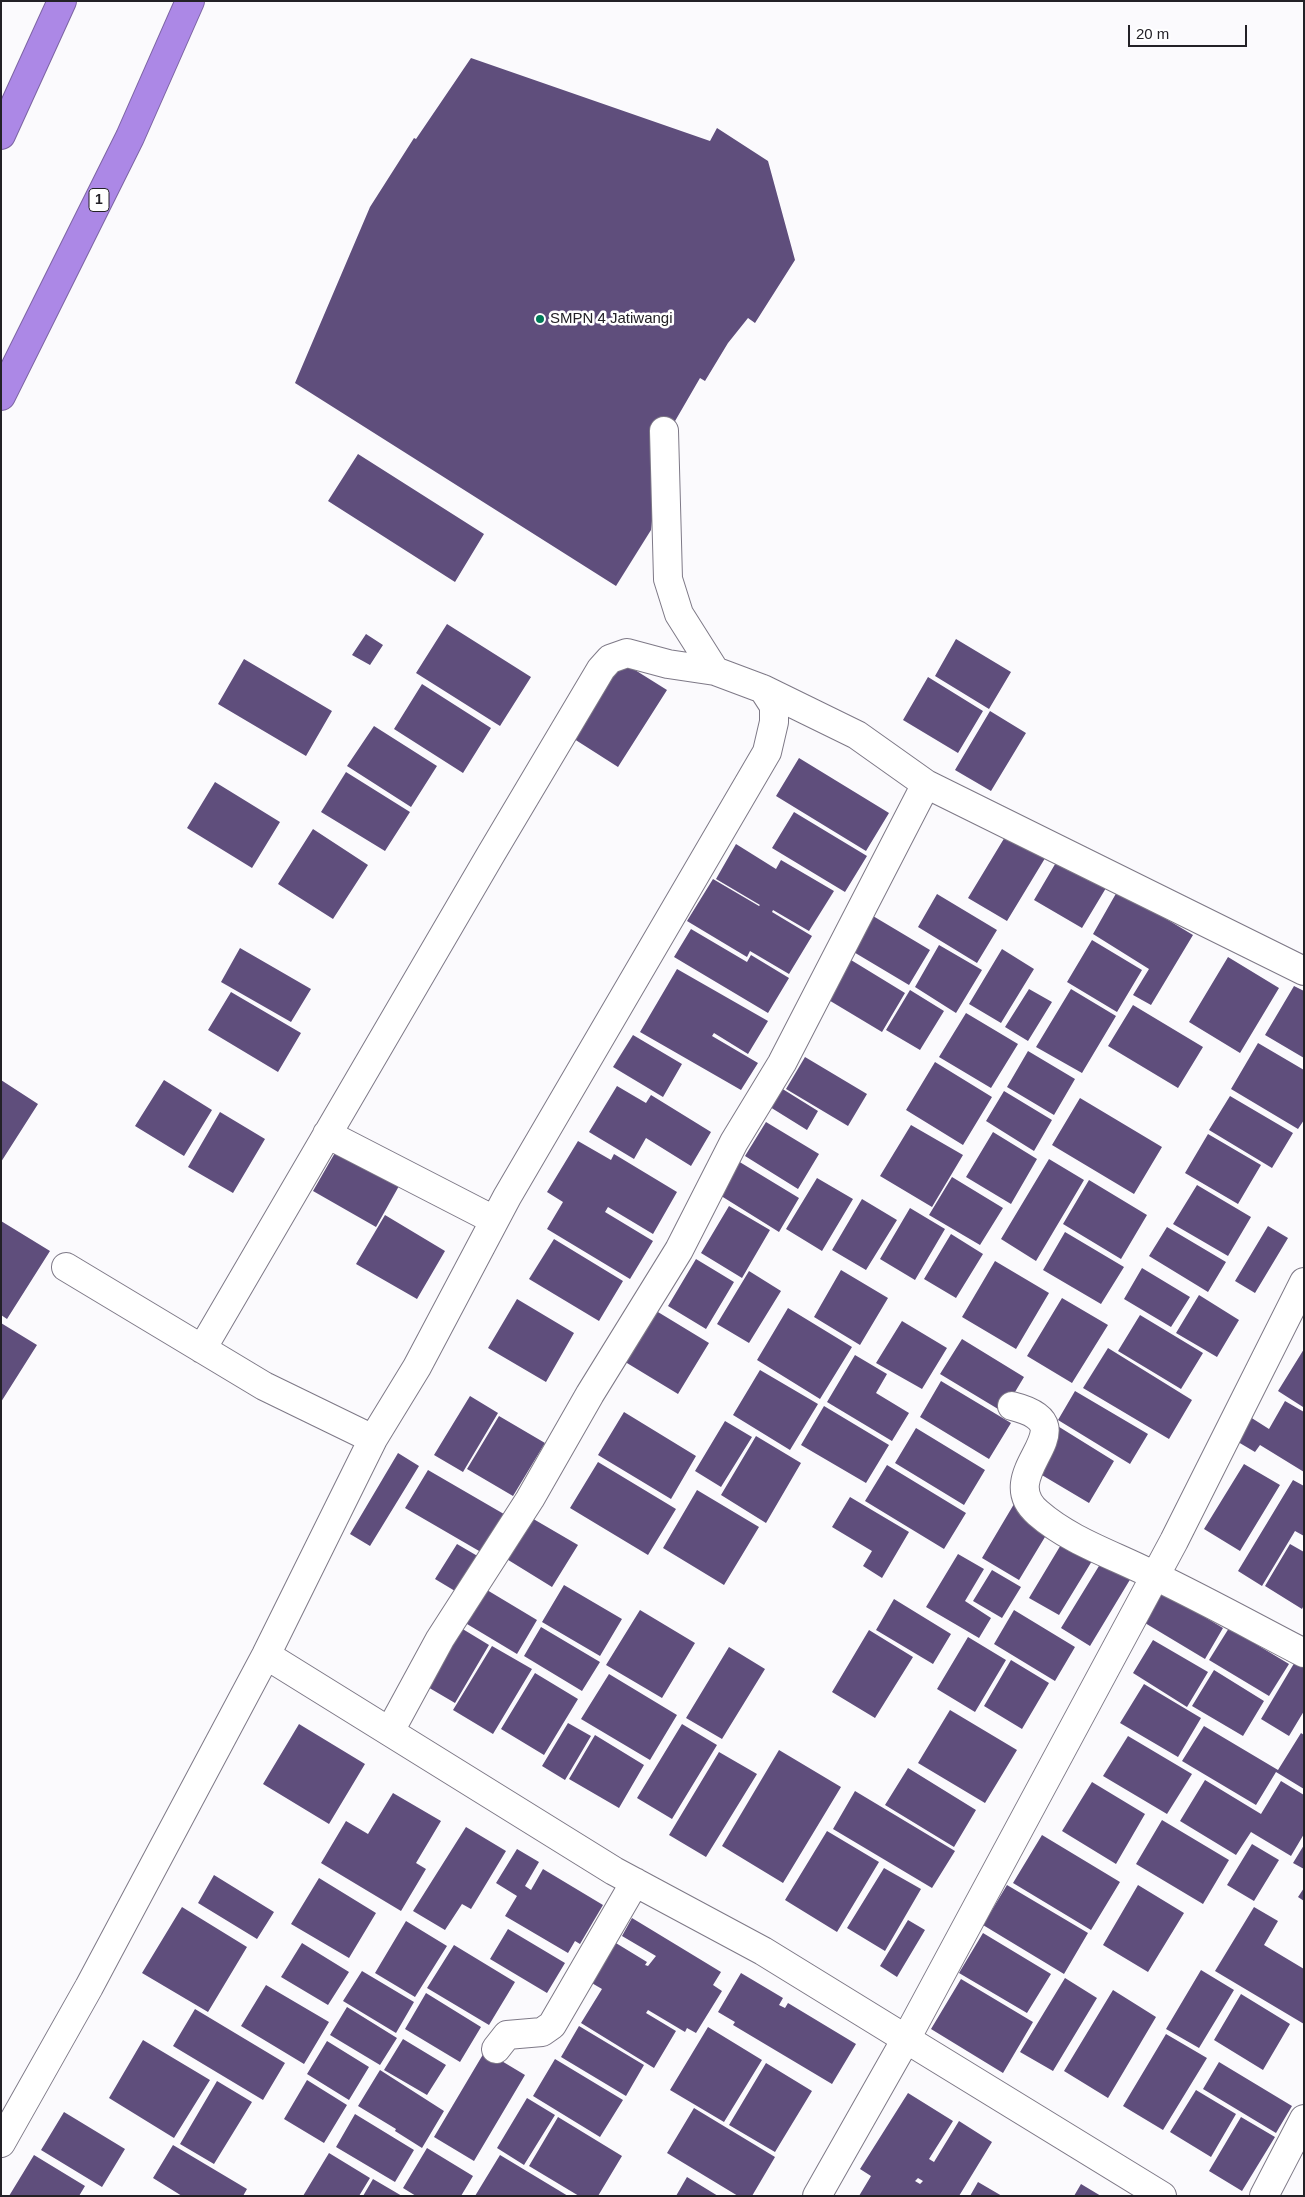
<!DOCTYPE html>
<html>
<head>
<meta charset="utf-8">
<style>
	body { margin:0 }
	#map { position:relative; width:1305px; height:2197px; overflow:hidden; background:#fbfafd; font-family:Helvetica,sans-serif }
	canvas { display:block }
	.frame { position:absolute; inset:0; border:2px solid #232127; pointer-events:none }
	.scale { position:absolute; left:1128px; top:25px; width:119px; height:22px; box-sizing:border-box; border:2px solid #232127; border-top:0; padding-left:6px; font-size:15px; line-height:18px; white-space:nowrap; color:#232127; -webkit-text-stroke:4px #fff; paint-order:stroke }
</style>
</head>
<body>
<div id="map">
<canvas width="1305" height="2197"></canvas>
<div class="frame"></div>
<div class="scale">20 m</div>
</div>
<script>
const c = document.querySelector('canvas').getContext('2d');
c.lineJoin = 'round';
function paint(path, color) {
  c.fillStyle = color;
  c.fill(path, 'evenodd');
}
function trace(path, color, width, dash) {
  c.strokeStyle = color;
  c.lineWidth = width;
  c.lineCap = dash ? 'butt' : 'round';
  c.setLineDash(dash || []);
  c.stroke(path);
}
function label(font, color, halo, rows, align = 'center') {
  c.font = font + ' Helvetica,sans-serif';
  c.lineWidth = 5;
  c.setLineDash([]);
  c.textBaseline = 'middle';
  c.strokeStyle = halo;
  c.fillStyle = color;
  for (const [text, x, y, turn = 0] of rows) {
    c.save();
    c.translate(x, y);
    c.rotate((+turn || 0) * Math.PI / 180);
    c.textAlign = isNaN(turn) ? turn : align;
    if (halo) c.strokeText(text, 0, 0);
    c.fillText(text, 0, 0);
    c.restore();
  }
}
const building = new Path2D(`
	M 471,58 L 710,141 L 717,128 L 768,161 L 795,260 L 755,323 L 748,318 L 728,343 L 705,381 L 700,378 L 660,447 L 651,530 L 616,586 L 295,383 L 370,207 L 414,138 L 416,139 Z
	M 358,454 L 484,534 L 455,582 L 328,501 Z
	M 447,624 L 531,677 L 500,726 L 416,673 Z
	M 366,634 L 383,645 L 370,665 L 352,655 Z
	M 956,639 L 1011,672 L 989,709 L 935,676 Z
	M 244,659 L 332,711 L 306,756 L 218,704 Z
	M 619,660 L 667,690 L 618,767 L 571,737 Z
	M 928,677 L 983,711 L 958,753 L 903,720 Z
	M 422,684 L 491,728 L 463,773 L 394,729 Z
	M 990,711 L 1026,733 L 991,791 L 955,770 Z
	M 374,726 L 437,766 L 411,807 L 347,766 Z
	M 799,758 L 889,813 L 866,851 L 776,796 Z
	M 346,772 L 410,812 L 385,851 L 321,812 Z
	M 215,782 L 280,822 L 252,868 L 187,828 Z
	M 794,812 L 867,856 L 845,892 L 772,848 Z
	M 1011,827 L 1050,850 L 1007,921 L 968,898 Z
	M 313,829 L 368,865 L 333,919 L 278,884 Z
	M 736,844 L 776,869 L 781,860 L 834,891 L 809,931 L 773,910 L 772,912 L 812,936 L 789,974 L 750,951 L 747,957 L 687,921 L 713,879 L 759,906 L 760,905 L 716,879 Z
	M 1061,854 L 1109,883 L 1082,928 L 1034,900 Z
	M 1118,890 L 1193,935 L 1151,1005 L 1133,995 L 1149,969 L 1093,934 Z
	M 937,894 L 997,930 L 977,963 L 918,927 Z
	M 873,916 L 930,950 L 909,985 L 852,951 Z
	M 691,929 L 747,962 L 751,955 L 789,978 L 768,1013 L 674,957 Z
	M 1092,940 L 1142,970 L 1117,1012 L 1067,982 Z
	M 939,945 L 982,970 L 956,1013 L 915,987 Z
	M 240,948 L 311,989 L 291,1022 L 221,982 Z
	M 1002,949 L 1034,969 L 1001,1023 L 969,1004 Z
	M 1228,957 L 1279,988 L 1240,1053 L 1189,1022 Z
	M 851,960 L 905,993 L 882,1032 L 827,999 Z
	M 677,969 L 768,1021 L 748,1054 L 714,1033 L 712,1036 L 758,1063 L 741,1090 L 640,1032 Z
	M 1294,986 L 1304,991 L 1304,1058 L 1265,1035 Z
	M 1029,989 L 1052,1002 L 1028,1041 L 1005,1027 Z
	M 1071,989 L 1116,1016 L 1082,1073 L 1036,1047 Z
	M 910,990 L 944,1011 L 920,1050 L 886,1030 Z
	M 231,992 L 301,1033 L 278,1072 L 208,1030 Z
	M 1133,1005 L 1203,1047 L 1178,1088 L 1108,1046 Z
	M 966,1013 L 1018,1044 L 991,1088 L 939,1057 Z
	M 633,1035 L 682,1064 L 663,1097 L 613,1067 Z
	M 1258,1043 L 1304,1070 L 1304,1120 L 1298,1129 L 1231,1089 Z
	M 1028,1051 L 1075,1079 L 1054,1115 L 1007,1087 Z
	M 805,1057 L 867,1094 L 848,1126 L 786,1089 Z
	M 935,1062 L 992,1097 L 963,1145 L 906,1110 Z
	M 1,1080 L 38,1104 L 1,1162 Z
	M 164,1080 L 212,1110 L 184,1156 L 135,1126 Z
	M 617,1086 L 646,1103 L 651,1095 L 711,1132 L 691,1166 L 646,1138 L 634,1159 L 589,1132 Z
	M 781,1088 L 818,1111 L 807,1130 L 770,1107 Z
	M 1004,1091 L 1052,1120 L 1034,1151 L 986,1121 Z
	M 1230,1096 L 1293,1133 L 1272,1168 L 1209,1130 Z
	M 1080,1098 L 1162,1147 L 1134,1194 L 1052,1145 Z
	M 220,1112 L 265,1139 L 233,1193 L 188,1167 Z
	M 766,1122 L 819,1154 L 798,1189 L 745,1156 Z
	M 911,1125 L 963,1155 L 932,1207 L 880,1176 Z
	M 993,1132 L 1037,1159 L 1011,1204 L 966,1177 Z
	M 1208,1134 L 1261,1165 L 1238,1204 L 1185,1173 Z
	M 578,1141 L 611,1160 L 614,1154 L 677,1192 L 653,1234 L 608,1207 L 605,1212 L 653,1241 L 630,1279 L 547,1229 L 563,1202 L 547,1192 Z
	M 336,1151 L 399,1186 L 376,1227 L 313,1191 Z
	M 1049,1159 L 1084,1180 L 1036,1261 L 1001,1239 Z
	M 738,1161 L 799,1198 L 779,1232 L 718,1194 Z
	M 952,1177 L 1003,1208 L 980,1245 L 929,1215 Z
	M 817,1178 L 853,1199 L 822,1251 L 786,1229 Z
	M 1089,1180 L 1147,1215 L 1121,1259 L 1063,1224 Z
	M 1197,1185 L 1251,1217 L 1228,1256 L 1173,1224 Z
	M 862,1199 L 897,1220 L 866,1270 L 832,1250 Z
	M 729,1206 L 770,1230 L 742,1278 L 701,1253 Z
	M 910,1208 L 945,1229 L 915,1280 L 880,1259 Z
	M 385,1215 L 445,1251 L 417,1299 L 356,1264 Z
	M 1,1221 L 50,1251 L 7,1319 L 1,1315 Z
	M 1268,1226 L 1288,1238 L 1255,1293 L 1235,1281 Z
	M 1167,1227 L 1226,1262 L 1208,1292 L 1149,1256 Z
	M 1065,1232 L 1124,1267 L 1101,1304 L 1043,1270 Z
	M 951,1234 L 983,1254 L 956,1298 L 924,1279 Z
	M 554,1239 L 623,1281 L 599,1321 L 529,1279 Z
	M 696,1259 L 734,1282 L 706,1329 L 668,1306 Z
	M 995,1261 L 1049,1293 L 1016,1349 L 962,1317 Z
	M 1142,1268 L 1190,1297 L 1171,1327 L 1124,1299 Z
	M 841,1270 L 888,1298 L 860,1345 L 814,1317 Z
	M 749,1271 L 781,1291 L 749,1343 L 717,1324 Z
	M 1199,1295 L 1239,1320 L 1217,1357 L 1176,1333 Z
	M 1062,1298 L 1108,1325 L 1072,1383 L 1027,1356 Z
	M 517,1299 L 574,1333 L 546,1382 L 488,1348 Z
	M 788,1308 L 852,1347 L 820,1399 L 757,1360 Z
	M 653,1309 L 709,1343 L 678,1394 L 622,1360 Z
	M 1140,1315 L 1203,1353 L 1181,1389 L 1118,1351 Z
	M 902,1321 L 947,1348 L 922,1389 L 876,1363 Z
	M 1,1323 L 37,1345 L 1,1402 Z
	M 962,1339 L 1024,1377 L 1003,1412 L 940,1374 Z
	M 1108,1348 L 1192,1400 L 1169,1439 L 1083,1388 Z
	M 1304,1349 L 1304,1406 L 1303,1407 L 1278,1391 Z
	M 855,1355 L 887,1374 L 876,1393 L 909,1413 L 892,1441 L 827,1402 Z
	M 760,1370 L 818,1404 L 790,1450 L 733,1415 Z
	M 941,1381 L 1011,1423 L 989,1459 L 920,1417 Z
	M 1075,1391 L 1148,1434 L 1130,1464 L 1058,1420 Z
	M 470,1396 L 498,1413 L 463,1472 L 434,1455 Z
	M 1285,1401 L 1304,1412 L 1304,1472 L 1260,1445 L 1255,1452 L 1233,1439 L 1247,1415 L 1269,1429 Z
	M 824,1406 L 889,1445 L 866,1483 L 801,1445 Z
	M 624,1412 L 696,1456 L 671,1499 L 598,1455 Z
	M 499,1416 L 545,1443 L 513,1496 L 467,1469 Z
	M 725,1421 L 752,1437 L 721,1487 L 695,1471 Z
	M 1056,1425 L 1114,1461 L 1089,1503 L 1030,1468 Z
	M 916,1428 L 985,1470 L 964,1505 L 895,1463 Z
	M 756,1436 L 801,1463 L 766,1523 L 721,1495 Z
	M 398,1453 L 419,1466 L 370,1546 L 350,1534 Z
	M 598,1462 L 676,1509 L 648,1555 L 570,1508 Z
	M 1244,1464 L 1280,1485 L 1240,1551 L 1204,1529 Z
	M 887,1465 L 966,1513 L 944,1549 L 865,1501 Z
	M 428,1470 L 509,1517 L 486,1555 L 405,1508 Z
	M 1293,1480 L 1304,1486 L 1304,1536 L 1295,1531 L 1262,1586 L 1238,1571 Z
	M 697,1490 L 759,1527 L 724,1585 L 663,1548 Z
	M 850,1497 L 909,1532 L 882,1578 L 863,1566 L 872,1551 L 832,1527 Z
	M 1014,1504 L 1051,1527 L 1019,1580 L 982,1558 Z
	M 530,1517 L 578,1545 L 552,1587 L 505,1558 Z
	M 1062,1543 L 1092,1561 L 1059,1615 L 1029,1598 Z
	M 457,1544 L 486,1561 L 465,1597 L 435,1579 Z
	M 1290,1544 L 1304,1552 L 1304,1605 L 1302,1609 L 1265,1586 Z
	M 958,1554 L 984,1569 L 965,1601 L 991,1618 L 979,1638 L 926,1607 Z
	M 1102,1561 L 1131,1578 L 1090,1646 L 1061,1628 Z
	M 992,1570 L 1021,1587 L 1002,1618 L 973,1601 Z
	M 564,1585 L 622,1619 L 600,1656 L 542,1622 Z
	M 482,1587 L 537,1620 L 517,1654 L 462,1621 Z
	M 1163,1592 L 1223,1628 L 1205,1659 L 1145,1623 Z
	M 894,1599 L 951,1634 L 933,1664 L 876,1630 Z
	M 640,1610 L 695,1643 L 662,1698 L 606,1665 Z
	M 1014,1610 L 1075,1647 L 1055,1681 L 994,1644 Z
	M 541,1627 L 600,1662 L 582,1691 L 524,1656 Z
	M 461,1628 L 489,1645 L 455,1703 L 426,1686 Z
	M 1229,1628 L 1289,1664 L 1269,1696 L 1209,1660 Z
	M 869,1630 L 913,1657 L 875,1718 L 832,1692 Z
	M 968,1637 L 1006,1660 L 975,1712 L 937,1689 Z
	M 1153,1640 L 1208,1672 L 1187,1707 L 1133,1673 Z
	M 492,1646 L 532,1669 L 493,1734 L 453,1710 Z
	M 729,1647 L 765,1669 L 722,1739 L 686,1718 Z
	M 1299,1655 L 1304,1658 L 1304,1711 L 1289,1736 L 1261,1719 Z
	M 1011,1660 L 1049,1683 L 1022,1729 L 984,1706 Z
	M 1214,1670 L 1264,1701 L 1243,1736 L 1192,1706 Z
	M 535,1673 L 578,1699 L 544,1755 L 501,1729 Z
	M 609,1674 L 677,1715 L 650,1760 L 581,1719 Z
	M 1144,1684 L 1201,1718 L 1178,1757 L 1120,1723 Z
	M 950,1710 L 1017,1750 L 985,1803 L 918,1763 Z
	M 568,1723 L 591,1736 L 565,1780 L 542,1766 Z
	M 299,1724 L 365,1764 L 329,1824 L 263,1784 Z
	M 682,1724 L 717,1745 L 672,1819 L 637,1798 Z
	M 1204,1726 L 1278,1770 L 1301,1733 L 1304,1735 L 1304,1789 L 1276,1772 L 1256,1805 L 1182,1761 Z
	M 595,1735 L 644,1765 L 619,1808 L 569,1779 Z
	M 1128,1736 L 1192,1774 L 1167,1814 L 1103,1776 Z
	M 779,1750 L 841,1787 L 783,1883 L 722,1846 Z
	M 719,1752 L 757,1774 L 706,1857 L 669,1835 Z
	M 908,1768 L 976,1810 L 954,1847 L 885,1805 Z
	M 1205,1780 L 1261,1814 L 1281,1781 L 1304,1795 L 1304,1834 L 1291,1856 L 1251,1832 L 1236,1855 L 1180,1821 Z
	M 1092,1782 L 1145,1814 L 1116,1864 L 1062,1831 Z
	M 855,1791 L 955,1851 L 932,1888 L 833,1829 Z
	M 393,1793 L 441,1821 L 416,1863 L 426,1869 L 401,1911 L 321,1863 L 346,1821 L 368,1834 Z
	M 1162,1820 L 1229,1860 L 1203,1904 L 1136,1864 Z
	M 466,1827 L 506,1851 L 471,1909 L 462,1904 L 445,1930 L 413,1911 Z
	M 827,1831 L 879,1862 L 837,1932 L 785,1900 Z
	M 1042,1835 L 1120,1882 L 1091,1930 L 1013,1883 Z
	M 1252,1844 L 1279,1860 L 1254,1901 L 1227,1885 Z
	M 1304,1845 L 1304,1869 L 1293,1863 Z
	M 517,1849 L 539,1862 L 525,1886 L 531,1890 L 543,1869 L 603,1905 L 580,1944 L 575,1941 L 568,1953 L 505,1916 L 517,1896 L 496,1883 Z
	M 884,1868 L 921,1889 L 885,1951 L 847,1928 Z
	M 214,1875 L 274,1912 L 257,1939 L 198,1903 Z
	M 319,1878 L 376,1913 L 349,1958 L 291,1924 Z
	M 1007,1885 L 1088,1933 L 1064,1974 L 983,1925 Z
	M 1138,1885 L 1184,1913 L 1148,1972 L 1103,1945 Z
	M 1304,1888 L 1304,1901 L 1298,1897 Z
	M 182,1907 L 247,1947 L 208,2012 L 142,1973 Z
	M 1254,1907 L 1278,1921 L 1264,1945 L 1304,1969 L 1304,2024 L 1215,1971 Z
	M 632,1918 L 721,1972 L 713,1985 L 722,1991 L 696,2033 L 687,2028 L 685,2032 L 648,2010 L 646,2013 L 676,2031 L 654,2068 L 581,2023 L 602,1989 L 590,1982 L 606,1937 L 647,1962 L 645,1965 L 648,1966 L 656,1956 L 622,1936 Z
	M 908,1920 L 925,1930 L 897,1977 L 880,1966 Z
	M 406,1921 L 447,1946 L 415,1997 L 375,1973 Z
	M 508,1929 L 565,1963 L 547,1993 L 490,1959 Z
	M 983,1933 L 1051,1974 L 1027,2013 L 959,1973 Z
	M 302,1943 L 349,1972 L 328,2005 L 281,1977 Z
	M 454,1945 L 515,1982 L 489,2025 L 427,1988 Z
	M 1201,1970 L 1234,1990 L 1199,2048 L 1166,2029 Z
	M 362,1971 L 414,2002 L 396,2033 L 343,2001 Z
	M 741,1973 L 783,1998 L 779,2005 L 785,2008 L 788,2003 L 856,2044 L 832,2084 L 733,2025 L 735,2022 L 718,2012 Z
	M 1065,1978 L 1097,1998 L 1053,2071 L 1020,2052 Z
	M 961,1979 L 1033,2022 L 1003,2073 L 931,2029 Z
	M 266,1985 L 329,2022 L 304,2064 L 241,2026 Z
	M 1113,1990 L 1156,2017 L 1108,2098 L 1064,2071 Z
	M 426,1993 L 481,2027 L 460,2062 L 405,2029 Z
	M 1241,1994 L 1290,2024 L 1263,2070 L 1214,2040 Z
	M 347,2007 L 397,2038 L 380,2065 L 330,2035 Z
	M 195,2009 L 285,2063 L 263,2100 L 173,2046 Z
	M 579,2026 L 644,2065 L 626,2096 L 561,2057 Z
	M 708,2027 L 762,2060 L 724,2122 L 670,2090 Z
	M 1166,2034 L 1207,2058 L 1163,2130 L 1123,2106 Z
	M 403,2039 L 446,2065 L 427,2095 L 384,2070 Z
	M 143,2040 L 210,2080 L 174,2138 L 109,2098 Z
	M 327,2041 L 369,2067 L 349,2100 L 307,2074 Z
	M 485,2051 L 525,2075 L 474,2161 L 434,2137 Z
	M 555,2059 L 623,2100 L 600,2137 L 533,2096 Z
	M 1219,2062 L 1292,2106 L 1276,2133 L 1203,2089 Z
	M 766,2063 L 812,2091 L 775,2152 L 729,2125 Z
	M 380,2070 L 444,2111 L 422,2148 L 395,2131 L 396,2129 L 358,2106 Z
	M 307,2080 L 347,2105 L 324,2143 L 284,2119 Z
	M 217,2081 L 252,2102 L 214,2164 L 180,2144 Z
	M 1196,2090 L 1236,2114 L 1211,2157 L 1170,2132 Z
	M 908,2093 L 953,2121 L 929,2159 L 934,2162 L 959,2121 L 992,2142 L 959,2196 L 859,2196 L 871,2176 L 860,2169 ZM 918,2178 L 923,2181 L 920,2184 L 915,2181 Z
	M 527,2098 L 555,2115 L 524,2165 L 497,2148 Z
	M 694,2108 L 775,2157 L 752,2196 L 738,2196 L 667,2153 Z
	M 64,2112 L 125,2149 L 102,2187 L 41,2150 Z
	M 355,2114 L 414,2150 L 395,2182 L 336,2147 Z
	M 558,2117 L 622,2156 L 598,2196 L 579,2196 L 529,2166 Z
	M 1241,2117 L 1275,2137 L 1242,2191 L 1209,2171 Z
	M 173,2145 L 247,2189 L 243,2196 L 182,2196 L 153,2178 Z
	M 427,2148 L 473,2176 L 461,2196 L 416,2196 L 403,2188 Z
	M 329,2153 L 370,2178 L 359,2196 L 303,2196 Z
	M 34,2155 L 85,2186 L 79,2196 L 9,2196 Z
	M 500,2155 L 568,2196 L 475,2196 Z
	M 687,2177 L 718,2196 L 676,2196 Z
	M 373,2179 L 402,2196 L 363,2196 Z
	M 978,2182 L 1002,2196 L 970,2196 Z
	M 1081,2184 L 1101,2196 L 1074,2196 Z`);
const minor = new Path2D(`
	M 763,689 L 857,735 L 926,784
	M 327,1134 L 494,1220
	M 66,1267 L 264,1386 L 373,1439
	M 202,1349 L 491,854 L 601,669 L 610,659 L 627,653 L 668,664 L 715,671
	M 1012,1406 C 1094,1426 990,1472 1038,1513 C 1071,1542 1117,1556 1155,1576 C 1205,1600 1254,1627 1304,1653
	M 266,1655 L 614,1871 L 763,1951 L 906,2039 L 1174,1541 L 1304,1282
	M 390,1731 L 440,1639 L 530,1499 L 590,1394 L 679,1250 L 734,1142 L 782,1063 L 926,784 L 1304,971
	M 496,2049 L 507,2035 L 542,2032 L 552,2025 L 635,1882
	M 1,2143 L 89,1987 L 266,1655 L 373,1439 L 417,1367 L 507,1197 L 767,752 L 774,722 L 774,706 L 763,689 L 715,671 L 679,614 L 668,579 L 664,431
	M 817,2196 L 906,2039 L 1162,2196
	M 1264,2196 L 1304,2119`);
const motorway = new Path2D(`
	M 1,135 L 62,1
	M 1,396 L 130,137 L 190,1`);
const markers = [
	[540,319,5,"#007a58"]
];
const shields = [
	[99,200,20]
];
const shieldNames = [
	["1",99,200]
];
const poiNames = [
	["SMPN 4 Jatiwangi",550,319]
];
paint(building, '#5f4e7c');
trace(minor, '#7e7987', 30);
trace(motorway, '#7c64a3', 30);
trace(minor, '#fff', 28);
trace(motorway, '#ac88e6', 28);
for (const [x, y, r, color] of markers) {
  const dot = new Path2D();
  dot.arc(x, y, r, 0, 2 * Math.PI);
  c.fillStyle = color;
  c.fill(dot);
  trace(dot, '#fff', 2);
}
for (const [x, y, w] of shields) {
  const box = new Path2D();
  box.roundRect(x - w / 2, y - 11.5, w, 23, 4);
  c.fillStyle = '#fff';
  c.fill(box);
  trace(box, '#232127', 1);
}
label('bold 14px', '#232127', null, shieldNames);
label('15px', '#232127', '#fff', poiNames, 'left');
</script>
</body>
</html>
